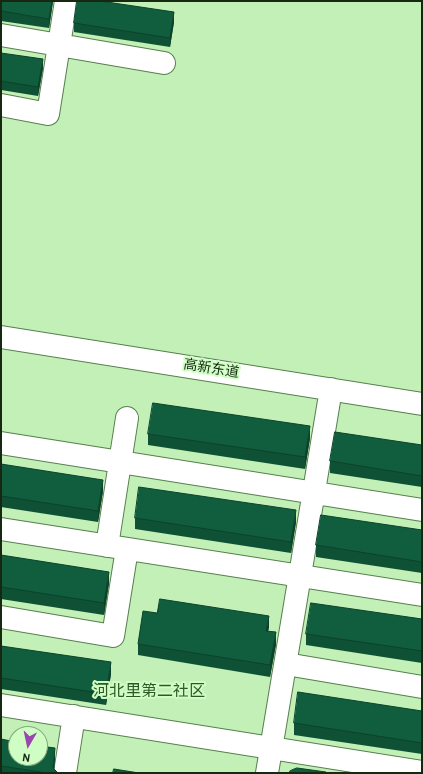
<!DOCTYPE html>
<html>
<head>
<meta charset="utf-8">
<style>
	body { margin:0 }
	#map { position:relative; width:423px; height:774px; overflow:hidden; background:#c2f0b7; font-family:Overpass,sans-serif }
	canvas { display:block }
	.frame { position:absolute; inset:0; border:2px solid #162712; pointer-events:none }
	.north { position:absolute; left:8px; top:726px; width:40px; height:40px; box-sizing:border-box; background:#cffec4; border:1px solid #85a87d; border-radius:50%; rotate:189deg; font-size:11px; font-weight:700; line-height:16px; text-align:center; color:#162712 }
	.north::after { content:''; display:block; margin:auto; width:14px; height:18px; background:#9c44b0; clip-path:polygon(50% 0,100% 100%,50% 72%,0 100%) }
</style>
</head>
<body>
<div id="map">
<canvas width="423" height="774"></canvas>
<div class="frame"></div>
<div class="north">N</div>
</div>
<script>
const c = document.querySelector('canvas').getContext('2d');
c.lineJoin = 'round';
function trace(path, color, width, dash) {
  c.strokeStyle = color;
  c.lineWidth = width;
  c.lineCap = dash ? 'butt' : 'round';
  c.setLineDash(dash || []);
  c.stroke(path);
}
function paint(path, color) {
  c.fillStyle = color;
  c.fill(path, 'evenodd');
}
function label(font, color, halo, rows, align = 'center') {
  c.font = font + ' Overpass,"Noto Sans SC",sans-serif';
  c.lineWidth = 4;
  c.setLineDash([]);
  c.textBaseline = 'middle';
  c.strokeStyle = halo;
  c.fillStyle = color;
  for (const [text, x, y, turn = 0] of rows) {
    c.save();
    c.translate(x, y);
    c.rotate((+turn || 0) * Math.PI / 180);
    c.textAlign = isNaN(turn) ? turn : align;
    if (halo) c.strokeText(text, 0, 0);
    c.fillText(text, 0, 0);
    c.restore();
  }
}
const minor = new Path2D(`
	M 1,35 L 164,63
	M 1,105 L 48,114 L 66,1
	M 1,337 L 422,404
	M 1,443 L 422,510
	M 1,529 L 422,595
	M 107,546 L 127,418
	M 1,617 L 113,636 L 127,549
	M 286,664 L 422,687
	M 1,705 L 422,772
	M 65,773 L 74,716
	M 267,773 L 331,389`);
const wall = new Path2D(`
	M 1,1 L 53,1 L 49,28 L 1,21 Z
	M 174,22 L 170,47 L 74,32 L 74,23 Z
	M 1,53 L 43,68 L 38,96 L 1,90 Z
	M 148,434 L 310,438 L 305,469 L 148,445 Z
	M 422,445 L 422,487 L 330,473 L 330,461 Z
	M 1,464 L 103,491 L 98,522 L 1,507 Z
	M 135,518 L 296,522 L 291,553 L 135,529 Z
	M 422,530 L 422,573 L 316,557 L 316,545 Z
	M 1,555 L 109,583 L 104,615 L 1,599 Z
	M 157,613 L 269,627 L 268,631 L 276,644 L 270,677 L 138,655 L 138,644 Z
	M 422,619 L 422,663 L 306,645 L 306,634 Z
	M 1,646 L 111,674 L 106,705 L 1,689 Z
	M 422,711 L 422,754 L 294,735 L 294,723 Z
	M 1,739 L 55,757 L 54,769 L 58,773 L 1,773 Z`);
const shadedWall = new Path2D(`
	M 52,1 L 53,1 L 53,2 L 49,28 L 49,19 Z
	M 174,12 L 174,22 L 170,47 L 170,38 Z
	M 43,59 L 43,68 L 38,96 L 38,87 Z
	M 310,426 L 310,438 L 305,469 L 305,457 Z
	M 103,480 L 103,491 L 98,522 L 98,511 Z
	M 296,510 L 296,522 L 291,553 L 291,542 Z
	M 109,572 L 109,583 L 104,615 L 104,603 Z
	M 269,616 L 269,627 L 266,642 L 266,631 Z
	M 276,632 L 276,644 L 270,677 L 270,665 Z
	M 111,662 L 111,674 L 106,705 L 106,694 Z
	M 55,748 L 55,757 L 54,773 L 53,768 Z`);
const building = new Path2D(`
	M 1,1 L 52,1 L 49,19 L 1,11 Z
	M 77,1 L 100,1 L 174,12 L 170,38 L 74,23 Z
	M 1,53 L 43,59 L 38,87 L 1,81 Z
	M 153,403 L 310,426 L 305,457 L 148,434 Z
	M 335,432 L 422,445 L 422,476 L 330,461 Z
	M 1,464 L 103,480 L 98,511 L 1,496 Z
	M 139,487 L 296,510 L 291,542 L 135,518 Z
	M 321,515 L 422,530 L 422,562 L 316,545 Z
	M 1,555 L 109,572 L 104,603 L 1,587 Z
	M 160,599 L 269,616 L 266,631 L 276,632 L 270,665 L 138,644 L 143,611 L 157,613 Z
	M 311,603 L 422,619 L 422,651 L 306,634 Z
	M 1,646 L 111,662 L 106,694 L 1,678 Z
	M 298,692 L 422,711 L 422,743 L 294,723 Z
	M 1,739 L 16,742 L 16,758 L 40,758 L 40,746 L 55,748 L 53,768 L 58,773 L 47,773 L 1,766 Z
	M 297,768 L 326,772 L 325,773 L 289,773 L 290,771 Z
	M 114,769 L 139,773 L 113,773 Z`);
const streetNames = [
	["高新东道",211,370,9]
];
const quarterNames = [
	["河北里第二社区",149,693]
];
trace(minor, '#567f4c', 24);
trace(minor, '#fff', 22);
paint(wall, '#0f5135');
paint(shadedWall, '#0c422b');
paint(building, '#115e3e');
trace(building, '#0c422b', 1);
label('14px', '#162712', '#cffec4', streetNames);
label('16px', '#305827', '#cffec4', quarterNames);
</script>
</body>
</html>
